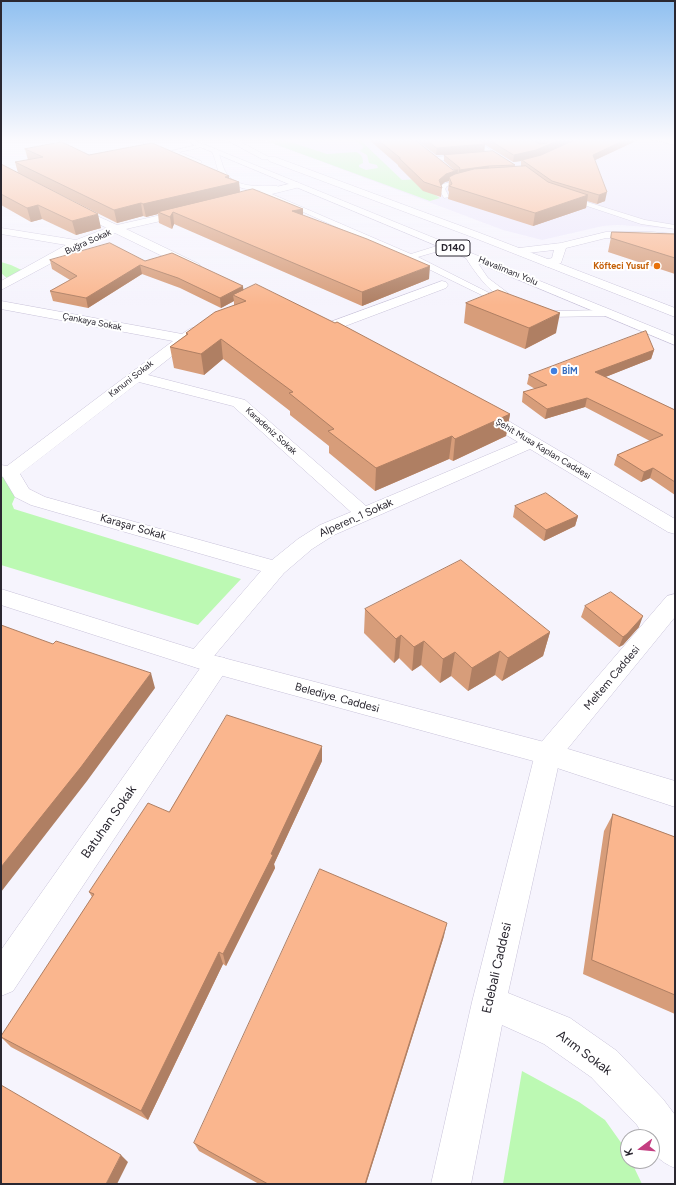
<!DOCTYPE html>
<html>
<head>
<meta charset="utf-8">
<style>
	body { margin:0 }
	#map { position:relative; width:676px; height:1185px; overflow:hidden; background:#f6f4fd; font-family:Figtree,sans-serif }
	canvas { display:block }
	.frame { position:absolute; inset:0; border:2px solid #2a2730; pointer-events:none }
	.north { position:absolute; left:620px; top:1129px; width:40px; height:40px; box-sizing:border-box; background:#fff; border:1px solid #aaa9ac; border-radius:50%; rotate:254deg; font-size:11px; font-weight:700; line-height:16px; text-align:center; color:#2a2730 }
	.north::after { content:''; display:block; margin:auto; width:14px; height:18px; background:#c43e81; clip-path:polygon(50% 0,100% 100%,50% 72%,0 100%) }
</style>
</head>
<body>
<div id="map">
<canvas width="676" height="1185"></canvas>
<div class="frame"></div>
<div class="north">K</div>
</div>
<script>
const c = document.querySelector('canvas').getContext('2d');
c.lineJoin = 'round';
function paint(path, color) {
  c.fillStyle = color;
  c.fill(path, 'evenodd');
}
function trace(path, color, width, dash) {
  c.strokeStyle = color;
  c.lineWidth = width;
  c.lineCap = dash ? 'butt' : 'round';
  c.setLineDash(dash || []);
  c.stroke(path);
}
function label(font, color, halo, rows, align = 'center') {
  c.font = font + ' Figtree,sans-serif';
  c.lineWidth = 4;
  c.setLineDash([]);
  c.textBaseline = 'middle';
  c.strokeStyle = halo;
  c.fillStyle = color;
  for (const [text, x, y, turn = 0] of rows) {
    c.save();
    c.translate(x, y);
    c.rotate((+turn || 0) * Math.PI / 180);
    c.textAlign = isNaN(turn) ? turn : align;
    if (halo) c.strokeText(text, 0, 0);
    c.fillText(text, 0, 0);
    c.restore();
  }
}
const built = new Path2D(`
	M 261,139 L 647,139 L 675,145 L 675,229 L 618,225 L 603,226 L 542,240 L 503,230 Z`);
const green = new Path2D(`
	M 261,139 L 281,139 L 327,154 L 356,152 C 361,154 363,157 363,163 L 359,165 L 359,167 L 366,170 L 378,168 L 377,165 L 369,163 L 367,155 L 360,151 L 364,147 C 352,133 322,146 305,140 L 359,139 L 402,180 L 450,177 L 432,193 L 440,198 L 430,201 Z
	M 1,262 L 11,265 L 26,272 L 8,279 L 1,273 Z
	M 1,472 L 15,497 L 12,504 L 14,509 L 241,579 L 198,625 L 1,565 Z
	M 522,1071 L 579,1102 L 605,1120 L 622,1144 L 628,1155 L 628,1161 L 631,1161 L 642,1184 L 503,1184 Z`);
const lane = new Path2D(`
	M 136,139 L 143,139 L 158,146 L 160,150 L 155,151 L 153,148 Z
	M 468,139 L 474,139 L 509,162 L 504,163 Z
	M 652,139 L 662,139 L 675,141 L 675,145 Z
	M 197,145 L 199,146 L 199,148 L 179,152 L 201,161 L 201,163 C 188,168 174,164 164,155 L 171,151 ZM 173,154 L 193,162 L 184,161 L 171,155 Z
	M 215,150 C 220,153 220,158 222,163 C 228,189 256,186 277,186 L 280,188 C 271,195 233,189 224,180 C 216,172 217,161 212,152 Z
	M 463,155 L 465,156 L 465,158 L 435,161 L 432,159 L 435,157 Z
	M 467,178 L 470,180 L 469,181 L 447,186 L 445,189 L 449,197 L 444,198 L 439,189 L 443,184 Z
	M 263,192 L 267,192 L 411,254 L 443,244 L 449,244 L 449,248 L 418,257 L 509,303 L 508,305 L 502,305 L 408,259 L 263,194 Z
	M 568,196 L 645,220 L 675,225 L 675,229 L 641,224 L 566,199 L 565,198 Z
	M 465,253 L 471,253 L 488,278 L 508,293 L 509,295 L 508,297 C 493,301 471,266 464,255 Z
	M 541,309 L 547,311 L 610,310 L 615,313 L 610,316 L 546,317 L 536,312 Z`);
const street = new Path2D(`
	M 297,182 L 302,185 L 300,187 L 236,203 L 231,200 L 232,198 Z
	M 73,205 L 117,225 L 187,209 L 191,210 L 192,212 L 191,214 L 126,229 L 199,264 L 201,267 L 199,270 L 191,270 L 115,233 L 87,244 L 1,290 L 1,281 L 66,245 L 1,234 L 1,228 L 76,240 L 107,228 L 69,210 L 68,208 Z
	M 442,281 L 446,282 L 448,285 L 446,288 L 332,331 L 327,332 L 322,331 L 320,328 L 322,325 Z
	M 1,301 L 182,334 C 188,330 192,326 200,328 L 202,331 L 200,334 L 148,375 L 245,400 L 366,506 L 518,442 L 476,417 L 474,413 L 476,409 L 482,408 L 488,409 L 675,519 L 675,534 L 668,532 L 530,449 L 334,535 L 312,549 L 284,573 L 214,656 L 225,658 L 228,665 L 225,672 L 13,991 L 1,996 L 1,950 L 201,667 L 198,668 L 190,665 L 186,659 L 190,653 L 261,571 L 31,505 L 15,497 L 3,477 L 1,476 L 1,465 L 7,466 L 173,341 L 1,309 ZM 139,382 L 233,406 L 351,512 L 320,525 L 298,539 L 272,560 L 45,497 L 29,489 L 20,474 Z
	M 675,594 L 675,617 L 560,758 L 508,993 L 570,1018 L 617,1051 L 663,1099 L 675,1115 L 675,1168 C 659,1161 652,1155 652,1137 L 644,1137 L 637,1125 L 591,1077 L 544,1044 L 502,1025 L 471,1184 L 431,1184 L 472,1002 L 535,754 L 538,746 L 667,596 Z`);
const secondary = new Path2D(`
	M 606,232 L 652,232 L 675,234 L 675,240 L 652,238 L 606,238 L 566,248 L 561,263 L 549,267 L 545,266 L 543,263 L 545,260 L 552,258 L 554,250 L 519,254 L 515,253 L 513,251 L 515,249 L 519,248 L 561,243 Z
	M 1,589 L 216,656 L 548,743 L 675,781 L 675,807 L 548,765 L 216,674 L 1,605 Z`);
const highway = new Path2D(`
	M 181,139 L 191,139 L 675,336 L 675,345 Z
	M 225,139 L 235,139 L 269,157 L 275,157 L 480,233 L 675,308 L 675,317 L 472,237 L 269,161 L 268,159 L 262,159 Z`);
const wall = new Path2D(`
	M 368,139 L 414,139 L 453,170 L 454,170 L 444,161 L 444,155 L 436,155 L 415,139 L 640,139 L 595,160 L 605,201 L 597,204 L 587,201 L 586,208 L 533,226 L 448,199 L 449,192 L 448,190 L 449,181 L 445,182 L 441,185 L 442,188 L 441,197 L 423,191 L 398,166 L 398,165 ZM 484,144 L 513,162 L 521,161 L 521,167 L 515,167 L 515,165 L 484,152 L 485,144 Z
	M 25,149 L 89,155 L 230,178 L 239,182 L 240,192 L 303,209 L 303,216 L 429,279 L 362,306 L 174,224 L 172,229 L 159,223 L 158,214 L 146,217 L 143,216 L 117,223 L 20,174 L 101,228 L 76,235 L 42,219 L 31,222 L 1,205 L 1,164 L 18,173 L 15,162 L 28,160 Z
	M 612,232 L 675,234 L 675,274 L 608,252 Z
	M 50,260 L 145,261 L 244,290 L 510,414 L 506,436 L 453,461 L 449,459 L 375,491 L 329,453 L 329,446 L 290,415 L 290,411 L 223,359 L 204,375 L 174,368 L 170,347 L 186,335 L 186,333 L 234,305 L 234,301 L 221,308 L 180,288 L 142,274 L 88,308 L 53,301 L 50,291 L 70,280 L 52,269 Z
	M 466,303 L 556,333 L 525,349 L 464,323 Z
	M 654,350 L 651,359 L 605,377 L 675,410 L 675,495 L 650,478 L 641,482 L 614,465 L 617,455 L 650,441 L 585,407 L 545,419 L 522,402 L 523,392 L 535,389 L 527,384 L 529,375 Z
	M 515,506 L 578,516 L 575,526 L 544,541 L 513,517 Z
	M 585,606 L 639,627 L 623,645 L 619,647 L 581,617 Z
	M 365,609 L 550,632 L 543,656 L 502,681 L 495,675 L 468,691 L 451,676 L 440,683 L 421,665 L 412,671 L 399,658 L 394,663 L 364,633 Z
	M 322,761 L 274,864 L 275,868 L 226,966 L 223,964 L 148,1120 L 11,1047 L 1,1037 L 92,897 L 89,892 L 169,812 Z
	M 613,814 L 675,837 L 675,1014 L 583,974 L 604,831 Z
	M 444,936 L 366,1184 L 259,1184 L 199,1151 L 194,1143 Z`);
const shadedWall = new Path2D(`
	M 562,139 L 578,139 L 535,158 L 522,160 L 521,161 L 513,162 L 514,155 Z
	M 627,139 L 640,139 L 591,162 L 593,155 Z
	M 485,144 L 484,152 L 436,155 L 437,148 Z
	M 489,166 L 488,173 L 458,177 L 459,170 Z
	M 458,170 L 457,178 L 449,177 L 449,181 L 445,182 L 439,187 L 439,180 L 446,174 Z
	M 229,176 L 230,184 L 239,182 L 240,194 L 158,212 L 158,214 L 146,217 L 143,204 Z
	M 607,192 L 605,201 L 597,204 L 599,195 Z
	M 588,195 L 586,208 L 533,226 L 535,213 Z
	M 141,203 L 143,216 L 117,223 L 114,210 Z
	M 38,205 L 42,219 L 31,222 L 27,208 Z
	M 303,209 L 303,220 L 292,211 Z
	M 173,212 L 174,224 L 172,229 L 170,217 Z
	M 98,214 L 101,228 L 76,235 L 72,221 Z
	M 140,265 L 142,274 L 88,308 L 86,298 Z
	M 430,266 L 429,279 L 362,306 L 362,292 Z
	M 243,286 L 244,296 L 233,295 L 234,301 L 221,308 L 220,298 Z
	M 560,313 L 556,333 L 525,349 L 529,328 Z
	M 221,339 L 223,359 L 204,375 L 201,354 Z
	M 654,350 L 651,359 L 593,382 L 595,372 Z
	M 587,398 L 585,407 L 545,419 L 547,409 Z
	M 510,414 L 506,436 L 453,461 L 455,439 Z
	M 452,436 L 449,459 L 375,491 L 376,468 Z
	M 653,468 L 650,478 L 641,482 L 644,472 Z
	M 578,516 L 575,526 L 544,541 L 546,530 Z
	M 643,616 L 639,627 L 623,645 L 619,647 L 623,637 Z
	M 550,632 L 543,656 L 502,681 L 508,658 Z
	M 401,635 L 399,658 L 394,663 L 396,639 Z
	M 424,641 L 421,665 L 412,671 L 414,647 Z
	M 500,651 L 495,675 L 468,691 L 472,668 Z
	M 455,652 L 451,676 L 440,683 L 443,659 Z
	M 151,673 L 155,688 L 87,781 L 1,892 L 1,867 Z
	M 322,746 L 322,761 L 274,864 L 275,868 L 226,966 L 223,954 Z
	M 447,923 L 444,936 L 366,1184 L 365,1184 Z
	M 219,952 L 223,964 L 148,1120 L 141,1111 Z
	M 121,1155 L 128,1162 L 117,1184 L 106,1184 Z`);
const building = new Path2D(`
	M 377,139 L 414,139 L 453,170 L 458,170 L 446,174 L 439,180 L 442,188 L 424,182 L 399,158 L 400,158 Z
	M 425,139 L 477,139 L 485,144 L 437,148 Z
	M 488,139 L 531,139 L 540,144 L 547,143 L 548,141 L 543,139 L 562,139 L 536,150 L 514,155 Z
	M 577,139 L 627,139 L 593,155 L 607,192 L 599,195 L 552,181 L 522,160 L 541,155 Z
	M 62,142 L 89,155 L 152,143 L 229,176 L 225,177 L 239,182 L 143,204 L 141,203 L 114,210 L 15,162 L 43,157 L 25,149 Z
	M 493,151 L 515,165 L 489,166 L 459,170 L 460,168 L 444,155 Z
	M 1,164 L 98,214 L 72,221 L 38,205 L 27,208 L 1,194 Z
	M 526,166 L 548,182 L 588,195 L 535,213 L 449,186 L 452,184 L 449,177 L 455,174 L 474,169 Z
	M 253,189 L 303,209 L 292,211 L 367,239 L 430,266 L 362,292 L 173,212 L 170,217 L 158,212 Z
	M 612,232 L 675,234 L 675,258 L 611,238 Z
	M 110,243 L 145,261 L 172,253 L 243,286 L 220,298 L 178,278 L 140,265 L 86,298 L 50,291 L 77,276 L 50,260 Z
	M 256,284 L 335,323 L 337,322 L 510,414 L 455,439 L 452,436 L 376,468 L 328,431 L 334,429 L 289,393 L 293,392 L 221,339 L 201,354 L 170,347 L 188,334 L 186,333 L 215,312 L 246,301 L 233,295 Z
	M 498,290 L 560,313 L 529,328 L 466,303 Z
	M 646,331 L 654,350 L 595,372 L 675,410 L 675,482 L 653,468 L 644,472 L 617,455 L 663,435 L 587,398 L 547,409 L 523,392 L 547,385 L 529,375 Z
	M 546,493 L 578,516 L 546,530 L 515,506 Z
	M 461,560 L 550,632 L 508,658 L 500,651 L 472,668 L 455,652 L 443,659 L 424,641 L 414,647 L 401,635 L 396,639 L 365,609 Z
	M 611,592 L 643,616 L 627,634 L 623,637 L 585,606 Z
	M 1,625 L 53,644 L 56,641 L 151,673 L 81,767 L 1,867 Z
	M 227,715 L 322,746 L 271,854 L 273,855 L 223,954 L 219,952 L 141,1111 L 1,1037 L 1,1036 L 94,894 L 89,892 L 148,803 L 169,812 Z
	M 613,814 L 675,837 L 675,995 L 592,960 Z
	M 320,869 L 447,923 L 365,1184 L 268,1184 L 194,1143 Z
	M 1,1085 L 121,1155 L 106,1184 L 1,1184 Z`);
const markers = [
	[657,266,4,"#e8710a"],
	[554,371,4,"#3f7fe0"]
];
const farStreetnames = [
	["Buğra Sokak",88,242,-24],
	["Havalimanı Yolu",508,271,22],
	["Çankaya Sokak",92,322,11],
	["Kanuni Sokak",131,379,-38],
	["Karadeniz Sokak",271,431,42],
	["Şehit Musa Kaplan Caddesi",543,449,31]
];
const farFoodnames = [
	["Köfteci Yusuf",649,266]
];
const farShopnames = [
	["BİM",562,371]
];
const shields = [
	[453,248,34]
];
const shieldNames = [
	["D140",453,248]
];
const streetNames = [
	["Alperen_1 Sokak",356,518,-24],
	["Karaşar Sokak",133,527,16],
	["Meltem Caddesi",612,678,-50],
	["Belediye. Caddesi",337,698,15]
];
const nearStreetnames = [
	["Batuhan Sokak",109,822,-55],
	["Edebali Caddesi",497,968,-77],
	["Arım Sokak",584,1053,37]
];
paint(built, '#ede8fb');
paint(green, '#bcf9b3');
trace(lane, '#c8c2d9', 1);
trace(street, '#c8c2d9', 1);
trace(secondary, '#c8c2d9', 1);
trace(highway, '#c8c2d9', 1);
paint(lane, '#fff');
paint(street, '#fff');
paint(secondary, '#fff');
paint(highway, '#fff');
paint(wall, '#d79d7a');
paint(shadedWall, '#af7f63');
paint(building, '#fab68e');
trace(building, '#af7f63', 1);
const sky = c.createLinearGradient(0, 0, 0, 305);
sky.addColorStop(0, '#90c0f0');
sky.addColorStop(0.46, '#fbfafe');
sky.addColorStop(1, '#fbfafe00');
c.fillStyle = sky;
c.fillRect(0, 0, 676, 305);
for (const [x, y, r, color] of markers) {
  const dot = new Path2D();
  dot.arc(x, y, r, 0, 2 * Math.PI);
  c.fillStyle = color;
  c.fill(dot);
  trace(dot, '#fff', 1.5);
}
label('9px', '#2a2730', '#fff', farStreetnames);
label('bold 9px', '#c56008', '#fff', farFoodnames, 'right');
label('bold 9px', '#366cbe', '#fff', farShopnames, 'left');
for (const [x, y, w] of shields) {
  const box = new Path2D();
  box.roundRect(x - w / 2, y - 8, w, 16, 3);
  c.fillStyle = '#fff';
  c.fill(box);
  trace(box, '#2a2730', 1);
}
label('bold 10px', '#2a2730', null, shieldNames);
label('11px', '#2a2730', '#fff', streetNames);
label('13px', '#2a2730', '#fff', nearStreetnames);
</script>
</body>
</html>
